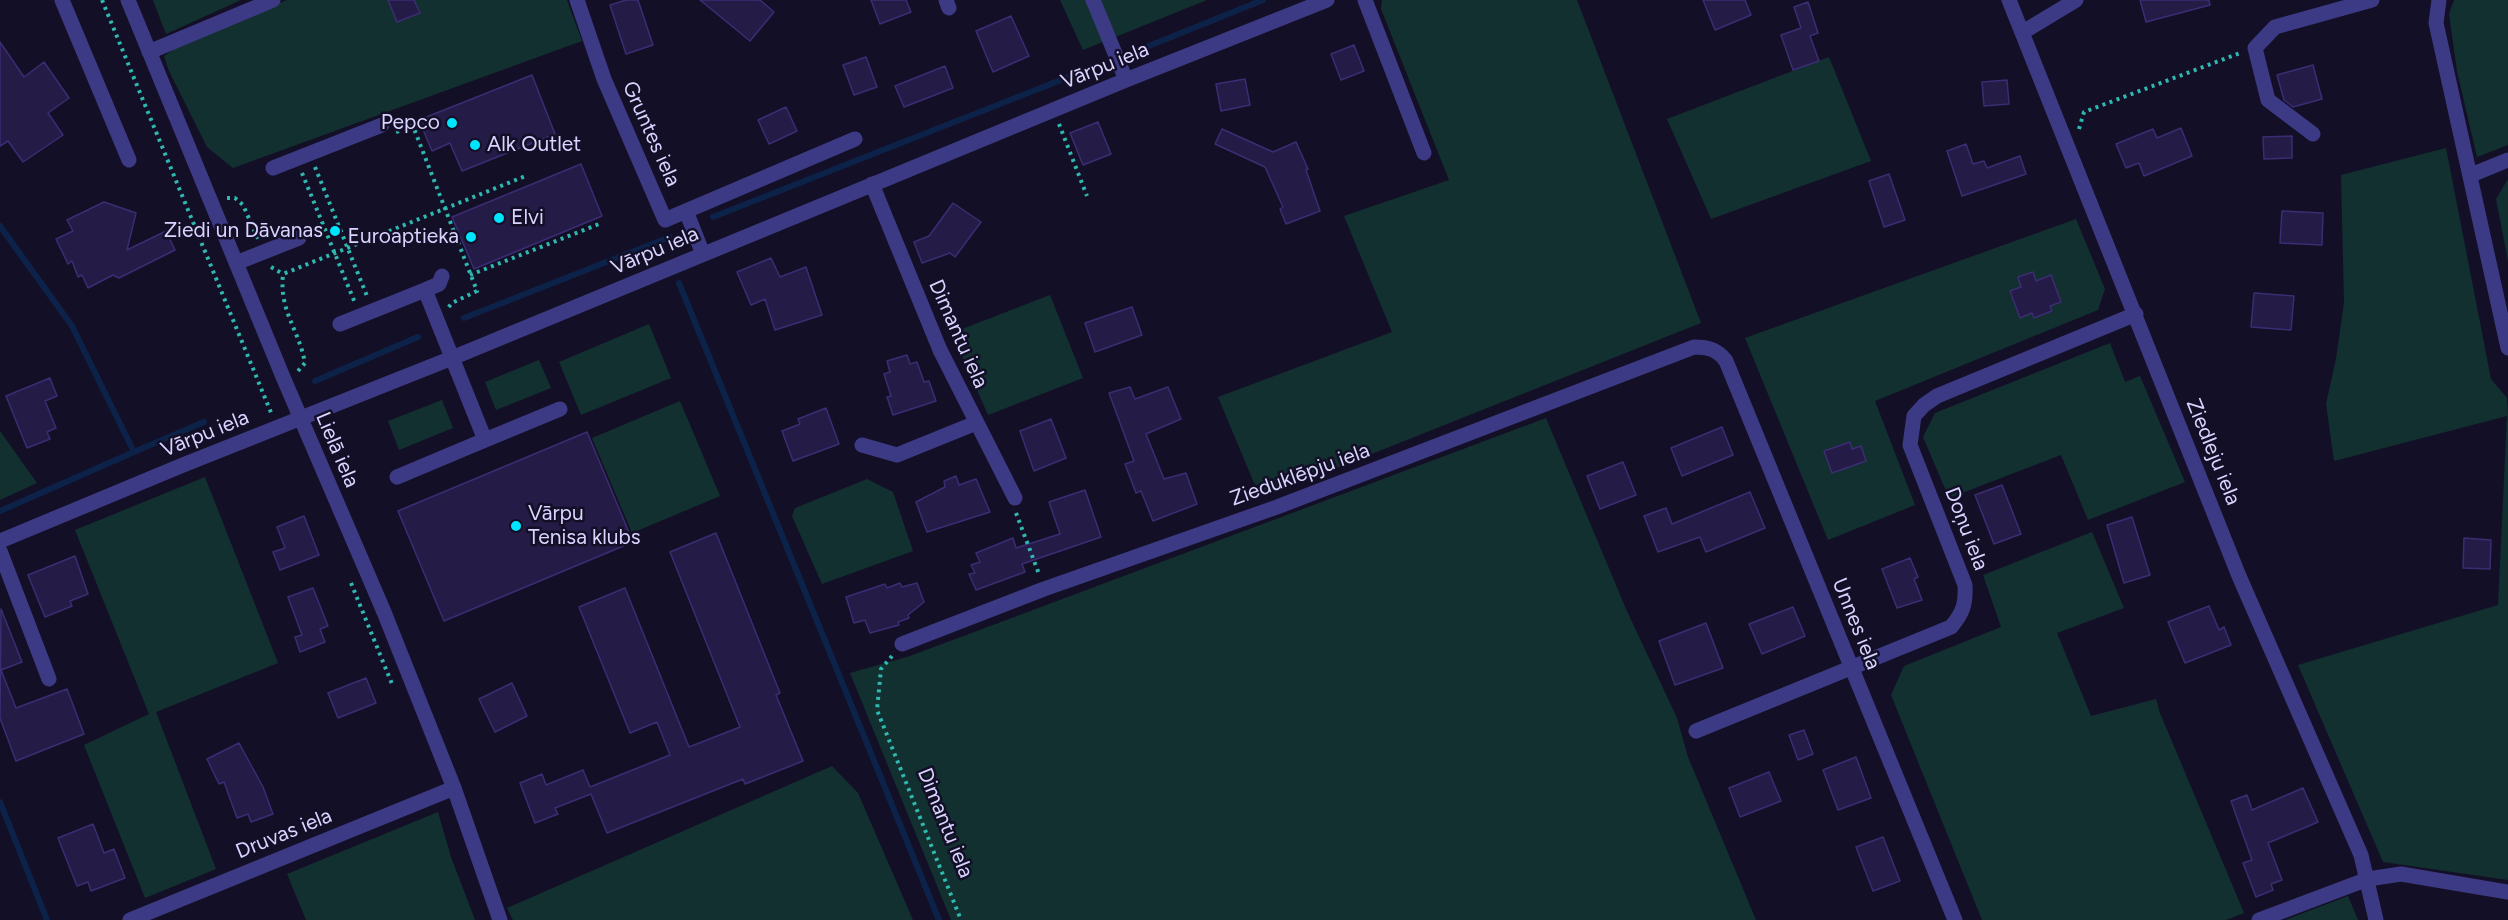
<!DOCTYPE html>
<html>
<head>
<meta charset="utf-8">
<style>
	body { margin:0 }
	canvas { display:block; background:#130f26 }
</style>
</head>
<body>
<canvas width="2508" height="920"></canvas>
<script>
const c = document.querySelector('canvas').getContext('2d');
c.lineJoin = 'round';
function paint(path, color) {
  c.fillStyle = color;
  c.fill(path, 'evenodd');
}
function trace(path, color, width, dash) {
  c.strokeStyle = color;
  c.lineWidth = width;
  c.lineCap = dash ? 'butt' : 'round';
  c.setLineDash(dash || []);
  c.stroke(path);
}
function label(font, color, halo, rows, align = 'center') {
  c.font = font + ' Figtree,sans-serif';
  c.lineWidth = 5;
  c.setLineDash([]);
  c.textBaseline = 'middle';
  c.strokeStyle = halo;
  c.fillStyle = color;
  for (const [text, x, y, turn = 0] of rows) {
    c.save();
    c.translate(x, y);
    c.rotate((+turn || 0) * Math.PI / 180);
    c.textAlign = isNaN(turn) ? turn : align;
    if (halo) c.strokeText(text, 0, 0);
    c.fillText(text, 0, 0);
    c.restore();
  }
}
const green = new Path2D(`
	M 153,0 L 241,0 L 166,34 Z
	M 287,0 L 567,0 L 582,41 L 233,168 L 207,147 L 169,71 L 164,56 L 181,44 Z
	M 1060,0 L 1207,0 L 1083,50 Z
	M 1382,0 L 1577,0 L 1701,323 L 1271,494 L 1254,483 L 1218,397 L 1392,332 L 1344,216 L 1449,180 L 1381,9 Z
	M 2454,0 L 2508,0 L 2508,145 L 2477,157 L 2457,71 L 2449,14 Z
	M 1829,57 L 1871,161 L 1711,219 L 1667,119 Z
	M 2446,148 L 2491,379 L 2507,398 L 2508,415 L 2508,880 L 2383,862 L 2298,665 L 2498,605 L 2507,416 L 2334,461 L 2326,404 L 2336,359 L 2344,303 L 2341,175 Z
	M 2508,179 L 2508,261 L 2496,199 Z
	M 2076,219 L 2105,289 L 2098,310 L 1875,401 L 1915,505 L 1828,540 L 1745,338 Z
	M 1050,295 L 1083,378 L 988,415 L 952,333 Z
	M 649,324 L 671,378 L 581,415 L 559,362 Z
	M 2110,343 L 2125,382 L 2140,376 L 2185,482 L 2088,520 L 2061,455 L 1949,498 L 1923,437 L 1935,413 Z
	M 539,360 L 551,388 L 496,410 L 485,382 Z
	M 442,400 L 453,428 L 399,450 L 388,421 Z
	M 680,401 L 720,496 L 632,533 L 592,438 Z
	M 1546,418 L 1626,609 L 1677,718 L 1688,757 L 1756,920 L 951,920 L 850,673 L 910,656 Z
	M 0,431 L 37,483 L 0,500 Z
	M 205,477 L 278,663 L 156,712 L 216,869 L 145,898 L 84,745 L 149,714 L 75,530 Z
	M 867,479 L 893,492 L 913,551 L 822,584 L 792,516 L 795,508 Z
	M 2092,532 L 2124,608 L 2057,633 L 2091,716 L 2156,699 L 2160,713 L 2244,913 L 2226,920 L 1982,920 L 1891,695 L 1904,666 L 2001,627 L 1983,575 Z
	M 832,766 L 858,793 L 913,920 L 513,920 L 507,908 Z
	M 438,812 L 451,857 L 475,920 L 306,920 L 287,874 Z
	M 2348,896 L 2358,920 L 2285,920 Z`);
const stream = new Path2D(`
	M 1129,54 L 1263,0
	M 713,217 L 1099,65
	M 0,226 L 72,326 L 134,452 L 204,422
	M 679,283 L 939,920
	M 464,318 L 670,237
	M 315,381 L 418,337
	M 0,511 L 134,452
	M 0,802 L 47,920`);
const building = new Path2D(`
	M 388,0 L 414,0 L 420,13 L 397,22 Z
	M 626,0 L 638,0 L 653,45 L 626,54 L 610,5 Z
	M 700,0 L 760,0 L 774,12 L 750,41 Z
	M 871,0 L 906,0 L 911,12 L 880,24 Z
	M 1703,0 L 1745,0 L 1751,15 L 1715,30 Z
	M 2140,0 L 2209,0 L 2210,5 L 2146,22 Z
	M 1808,2 L 1818,33 L 1810,36 L 1819,61 L 1793,70 L 1781,35 L 1801,28 L 1794,7 Z
	M 1011,16 L 1029,56 L 993,72 L 976,31 Z
	M 0,42 L 24,77 L 44,62 L 69,98 L 48,113 L 63,135 L 23,162 L 8,141 L 0,146 Z
	M 1354,45 L 1364,71 L 1341,80 L 1331,54 Z
	M 866,57 L 877,87 L 854,95 L 843,65 Z
	M 2313,65 L 2322,99 L 2293,107 L 2284,100 L 2277,75 Z
	M 945,66 L 953,88 L 904,107 L 895,86 Z
	M 532,75 L 555,134 L 462,171 L 450,143 L 432,151 L 419,120 Z
	M 1245,79 L 1250,105 L 1221,111 L 1216,84 Z
	M 2007,80 L 2009,104 L 1984,106 L 1982,82 Z
	M 786,107 L 797,131 L 769,144 L 758,120 Z
	M 1098,122 L 1111,154 L 1083,165 L 1070,133 Z
	M 2181,128 L 2192,156 L 2144,176 L 2139,163 L 2126,168 L 2116,144 L 2153,129 L 2157,138 Z
	M 1222,129 L 1273,152 L 1296,142 L 1308,169 L 1306,170 L 1320,211 L 1286,224 L 1280,209 L 1283,207 L 1265,167 L 1215,144 Z
	M 2292,136 L 2292,158 L 2264,159 L 2263,137 Z
	M 1966,144 L 1973,164 L 1984,161 L 1987,168 L 2020,156 L 2026,174 L 1962,196 L 1947,151 Z
	M 581,164 L 602,216 L 474,269 L 452,217 Z
	M 1889,174 L 1905,220 L 1884,227 L 1869,181 Z
	M 104,202 L 136,213 L 127,250 L 166,231 L 175,250 L 119,278 L 113,275 L 88,288 L 82,275 L 78,277 L 72,261 L 68,264 L 56,239 L 73,231 L 67,220 Z
	M 953,203 L 981,222 L 955,257 L 950,253 L 922,263 L 914,242 L 929,236 Z
	M 2282,211 L 2323,213 L 2322,245 L 2280,243 Z
	M 771,258 L 780,277 L 806,267 L 822,315 L 775,330 L 765,299 L 751,305 L 737,272 Z
	M 2033,272 L 2036,281 L 2051,275 L 2061,302 L 2050,306 L 2052,311 L 2034,318 L 2032,313 L 2020,318 L 2010,291 L 2021,287 L 2018,277 Z
	M 2254,293 L 2294,296 L 2291,330 L 2251,327 Z
	M 1132,307 L 1142,335 L 1095,352 L 1085,323 Z
	M 907,355 L 910,364 L 917,362 L 924,382 L 929,381 L 936,401 L 893,415 L 887,397 L 891,396 L 884,374 L 890,372 L 887,361 Z
	M 50,378 L 57,396 L 45,401 L 56,428 L 47,432 L 50,439 L 27,448 L 6,396 Z
	M 1130,387 L 1135,399 L 1168,387 L 1181,419 L 1146,434 L 1164,479 L 1186,473 L 1197,504 L 1153,521 L 1141,491 L 1136,493 L 1125,464 L 1134,461 L 1109,393 Z
	M 826,408 L 839,444 L 793,461 L 782,431 L 800,424 L 798,419 Z
	M 1051,419 L 1066,458 L 1034,471 L 1020,431 Z
	M 1722,427 L 1733,455 L 1682,476 L 1671,448 Z
	M 587,432 L 633,542 L 444,621 L 398,511 Z
	M 1850,442 L 1852,449 L 1861,446 L 1866,461 L 1832,473 L 1824,451 Z
	M 1623,462 L 1636,495 L 1600,509 L 1587,476 Z
	M 956,476 L 959,485 L 976,479 L 990,512 L 927,532 L 916,502 L 945,487 L 944,481 Z
	M 2002,485 L 2021,534 L 1994,544 L 1975,495 Z
	M 1085,490 L 1101,537 L 1022,564 L 1025,572 L 976,590 L 969,574 L 975,573 L 971,565 L 980,562 L 976,553 L 1013,538 L 1016,548 L 1060,534 L 1049,502 Z
	M 1750,492 L 1765,528 L 1706,552 L 1700,537 L 1658,552 L 1644,516 L 1666,508 L 1672,524 Z
	M 304,516 L 319,555 L 280,570 L 273,552 L 285,548 L 277,527 Z
	M 2132,517 L 2150,575 L 2124,583 L 2107,525 Z
	M 716,533 L 780,693 L 776,695 L 803,761 L 745,784 L 743,779 L 607,833 L 591,794 L 555,808 L 558,814 L 535,823 L 520,783 L 542,774 L 546,785 L 583,770 L 590,787 L 670,755 L 657,722 L 630,733 L 579,607 L 625,588 L 689,747 L 740,727 L 670,552 Z
	M 2464,538 L 2491,540 L 2490,569 L 2463,568 Z
	M 75,556 L 88,594 L 70,601 L 72,606 L 45,617 L 28,575 Z
	M 1910,558 L 1918,577 L 1914,579 L 1922,600 L 1897,608 L 1882,569 Z
	M 900,583 L 902,587 L 917,583 L 924,602 L 908,615 L 909,618 L 898,622 L 899,625 L 870,633 L 865,620 L 854,623 L 846,597 L 885,584 L 887,588 Z
	M 313,588 L 328,626 L 320,629 L 325,642 L 300,652 L 295,637 L 302,635 L 288,597 Z
	M 2209,606 L 2219,630 L 2224,627 L 2231,645 L 2185,663 L 2168,622 Z
	M 1793,607 L 1805,636 L 1762,654 L 1749,624 Z
	M 1,609 L 22,662 L 1,670 L 16,708 L 67,689 L 84,734 L 16,761 L 0,718 Z
	M 1706,623 L 1723,668 L 1675,685 L 1659,641 Z
	M 366,678 L 376,703 L 338,718 L 328,693 Z
	M 512,683 L 527,716 L 495,732 L 479,699 Z
	M 1804,730 L 1813,754 L 1798,760 L 1789,735 Z
	M 239,743 L 263,787 L 273,814 L 251,822 L 248,814 L 237,818 L 224,782 L 219,784 L 207,759 Z
	M 1856,757 L 1871,798 L 1838,810 L 1823,770 Z
	M 1769,772 L 1781,801 L 1740,817 L 1729,788 Z
	M 2303,788 L 2318,822 L 2268,843 L 2282,880 L 2271,884 L 2273,890 L 2256,897 L 2243,863 L 2252,860 L 2231,801 L 2247,795 L 2252,810 Z
	M 93,824 L 104,853 L 114,849 L 125,878 L 91,891 L 88,882 L 77,886 L 58,838 Z
	M 1883,837 L 1900,881 L 1873,891 L 1856,847 Z`);
const path = new Path2D(`
	M 102,0 L 272,415
	M 1059,124 L 1087,196
	M 2079,129 L 2084,112 L 2240,53
	M 396,132 L 413,126 L 477,291 L 452,303 L 448,308
	M 315,167 L 367,296
	M 302,173 L 355,303
	M 227,198 L 235,198 L 243,205 L 258,239
	M 271,267 L 283,274
	M 470,275 L 599,224
	M 298,371 L 305,363 C 299,329 279,312 283,274 L 528,175
	M 1016,513 L 1039,574
	M 351,583 L 392,684
	M 892,656 L 881,669 L 877,710 L 961,920`);
const minor = new Path2D(`
	M 62,0 L 129,160
	M 128,0 L 283,377 L 384,612 L 454,788 L 500,920
	M 577,0 L 604,79 L 665,220 L 686,211 L 703,254
	M 946,0 L 949,8
	M 1093,0 L 1126,80
	M 1365,0 L 1424,153
	M 2009,0 L 2239,576 L 2361,855 L 2376,920
	M 2439,0 L 2436,23 L 2508,348
	M 2023,32 L 2076,0
	M 149,52 L 273,0
	M 2313,134 L 2268,100 L 2255,48 L 2275,27 L 2372,0
	M 273,168 L 382,125
	M 2471,175 L 2508,160
	M 872,184 L 940,350 L 1015,498
	M 686,211 L 855,139
	M 236,263 L 299,238
	M 340,324 L 425,290
	M 485,440 L 560,409
	M 862,445 L 897,455 L 976,423
	M 397,477 L 485,440 L 425,290 L 439,284 L 442,276
	M 0,541 L 183,465 L 452,358 L 1126,80 L 1327,0
	M 0,551 L 49,679
	M 902,644 L 1044,589 L 1277,507 L 1694,347 C 1709,347 1718,350 1726,361 L 1955,920
	M 1696,731 L 1951,627 C 1963,613 1966,604 1965,585 L 1910,445 L 1914,416 L 1924,405 L 1937,396 L 2136,314
	M 130,920 L 454,788
	M 2259,920 L 2368,879 L 2401,874 L 2508,892`);
const markers = [
	[452,123,6,"#00e5ff"],
	[475,145,6,"#00e5ff"],
	[499,218,6,"#00e5ff"],
	[335,231,6,"#00e5ff"],
	[471,237,6,"#00e5ff"],
	[516,526,6,"#00e5ff"]
];
const streetNames = [
	["Vārpu iela",1105,66,-22],
	["Gruntes iela",651,134,66],
	["Vārpu iela",655,251,-23],
	["Dimantu iela",958,334,66],
	["Vārpu iela",205,434,-22],
	["Lielā iela",337,450,67],
	["Ziedleju iela",2213,452,68],
	["Zieduklēpju iela",1300,475,-20],
	["Doņu iela",1966,529,69],
	["Unnes iela",1856,624,68],
	["Dimantu iela",945,823,68],
	["Druvas iela",284,834,-22]
];
const poiNames = [
	["Pepco",440,123],
	["Alk Outlet",487,145,"left"],
	["Elvi",511,218,"left"],
	["Ziedi un Dāvanas",323,231],
	["Euroaptieka",459,237],
	["Vārpu",528,514,"left"],
	["Tenisa klubs",528,538,"left"]
];
paint(green, '#12302f');
trace(stream, '#0c2248', 6);
paint(building, '#241b47');
trace(building, '#3b2d73', 1.5);
trace(path, '#2fb8b0', 4, [3, 4.5]);
trace(minor, '#3d3a85', 15);
for (const [x, y, r, color] of markers) {
  const dot = new Path2D();
  dot.arc(x, y, r, 0, 2 * Math.PI);
  c.fillStyle = color;
  c.fill(dot);
  trace(dot, '#130f26', 2);
}
label('21px', '#d9d4ff', '#130f26', streetNames);
label('21px', '#d9d4ff', '#130f26', poiNames, 'right');
</script>
</body>
</html>
